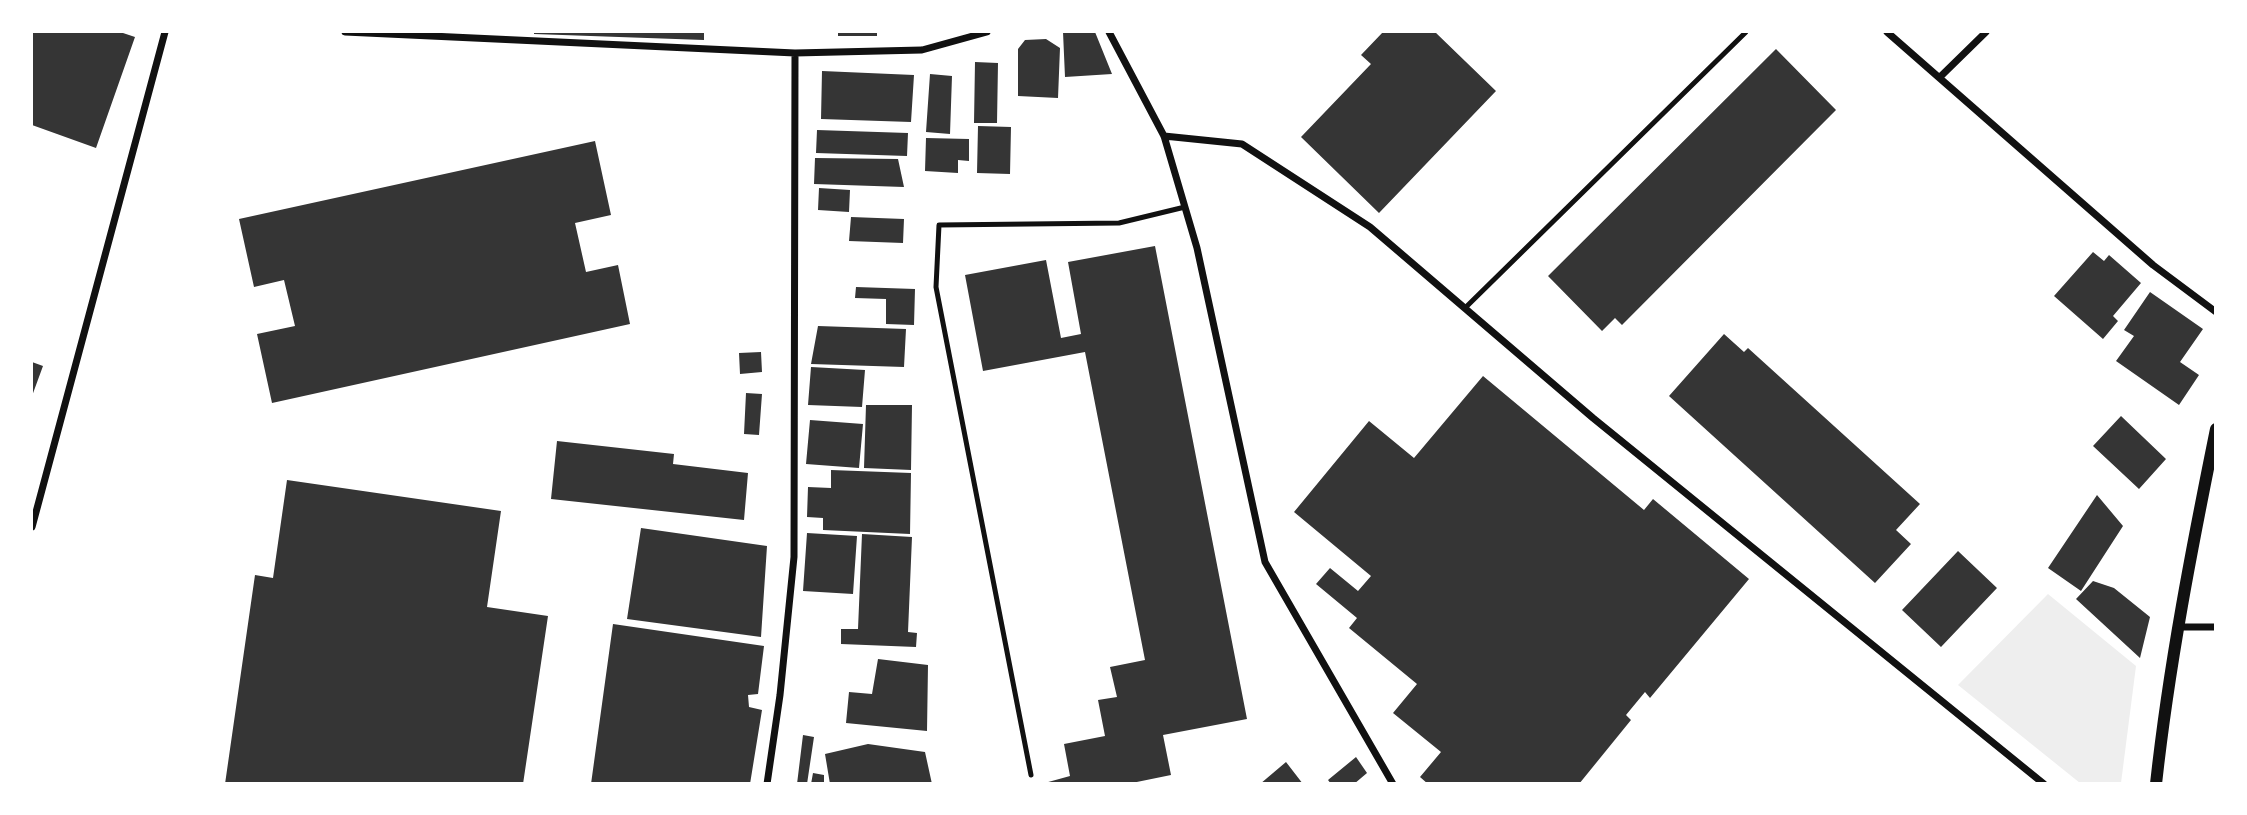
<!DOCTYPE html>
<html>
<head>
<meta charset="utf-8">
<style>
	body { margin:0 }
	#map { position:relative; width:2247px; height:815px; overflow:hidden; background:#fff; font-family:"Space Grotesk",sans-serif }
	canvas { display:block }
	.frame { position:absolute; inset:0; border:33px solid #fff; pointer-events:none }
</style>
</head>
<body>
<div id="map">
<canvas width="2247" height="815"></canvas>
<div class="frame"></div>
</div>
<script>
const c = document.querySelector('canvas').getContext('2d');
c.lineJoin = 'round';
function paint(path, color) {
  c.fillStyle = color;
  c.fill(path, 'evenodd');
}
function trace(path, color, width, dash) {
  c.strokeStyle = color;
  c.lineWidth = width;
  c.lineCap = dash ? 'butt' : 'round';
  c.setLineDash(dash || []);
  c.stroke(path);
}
const green = new Path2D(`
	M 2048,594 L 2136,666 L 2121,783 L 2080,783 L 1958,685 Z`);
const building = new Path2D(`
	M 32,32 L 120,32 L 135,37 L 96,148 L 32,125 Z
	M 534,32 L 704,32 L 704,40 L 534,34 Z
	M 838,32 L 877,32 L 877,36 L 838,36 Z
	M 1063,32 L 1095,32 L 1112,74 L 1065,77 Z
	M 1383,32 L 1435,32 L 1496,91 L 1379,213 L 1301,137 L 1371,64 L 1361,55 Z
	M 1046,39 L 1060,48 L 1058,98 L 1018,96 L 1018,49 L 1025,40 Z
	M 1776,49 L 1836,110 L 1622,325 L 1615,318 L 1602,331 L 1548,276 Z
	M 975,62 L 998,63 L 997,123 L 974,123 Z
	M 822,71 L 914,75 L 911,122 L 821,119 Z
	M 930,74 L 952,76 L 950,134 L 926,132 Z
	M 978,126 L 1011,127 L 1010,174 L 977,173 Z
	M 817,130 L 908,133 L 907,156 L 816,153 Z
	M 926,138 L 969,139 L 969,161 L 958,160 L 958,173 L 925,171 Z
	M 595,141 L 611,215 L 575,223 L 586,272 L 618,265 L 630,324 L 272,403 L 257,334 L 295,326 L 284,280 L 254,287 L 239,219 Z
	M 815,158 L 898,159 L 904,187 L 814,184 Z
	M 819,188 L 850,190 L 849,212 L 818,210 Z
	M 851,217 L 904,219 L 903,243 L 849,241 Z
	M 1155,246 L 1247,719 L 1163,735 L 1171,775 L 1127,784 L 1041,784 L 1070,776 L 1064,744 L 1105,736 L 1098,700 L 1117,697 L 1110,667 L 1145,660 L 1085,352 L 983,371 L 965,275 L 1046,260 L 1061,338 L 1081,334 L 1068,262 Z
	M 2093,252 L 2104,261 L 2109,255 L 2141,283 L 2113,316 L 2118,321 L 2103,339 L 2054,296 Z
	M 856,287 L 915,289 L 914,325 L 886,324 L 886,299 L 855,298 Z
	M 2150,292 L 2203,329 L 2180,362 L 2199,375 L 2179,405 L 2116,361 L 2134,336 L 2124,330 Z
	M 818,326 L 906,329 L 904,367 L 811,364 Z
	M 1724,334 L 1744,352 L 1748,348 L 1920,504 L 1896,530 L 1911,544 L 1875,583 L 1669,396 Z
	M 761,352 L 762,372 L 740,374 L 739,353 Z
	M 32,362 L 43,366 L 32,396 Z
	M 811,367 L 865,370 L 862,407 L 808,405 Z
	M 1483,376 L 1644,510 L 1653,499 L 1749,579 L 1650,698 L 1645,692 L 1626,715 L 1631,720 L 1579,784 L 1428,784 L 1420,777 L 1441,752 L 1393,713 L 1417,684 L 1349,628 L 1357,618 L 1316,584 L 1330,568 L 1358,591 L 1371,576 L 1294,512 L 1369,421 L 1414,458 Z
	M 746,393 L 762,394 L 759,435 L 744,434 Z
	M 866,405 L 912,405 L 911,470 L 864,468 Z
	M 2121,416 L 2166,459 L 2139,489 L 2093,446 Z
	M 810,420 L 863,424 L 859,468 L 806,464 Z
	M 557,441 L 674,454 L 673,464 L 748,473 L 744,520 L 551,499 Z
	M 831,470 L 911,473 L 910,534 L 823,530 L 823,518 L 807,517 L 808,487 L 831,488 Z
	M 287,480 L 501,511 L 487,607 L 548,616 L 523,784 L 225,784 L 255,575 L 273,578 Z
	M 2097,495 L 2123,526 L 2081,591 L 2048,568 Z
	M 641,528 L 767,546 L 761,637 L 627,619 Z
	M 807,533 L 857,536 L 853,594 L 803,591 Z
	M 862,534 L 912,537 L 908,632 L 917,633 L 916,647 L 841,644 L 841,629 L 858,629 Z
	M 1958,551 L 1997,588 L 1941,647 L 1902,610 Z
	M 2093,581 L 2114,588 L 2150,617 L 2140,658 L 2076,599 Z
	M 613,624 L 764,646 L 758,694 L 748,695 L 749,707 L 762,710 L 750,784 L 591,784 Z
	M 878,659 L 928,665 L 927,731 L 846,723 L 849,692 L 872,694 Z
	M 803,735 L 814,737 L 807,784 L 797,784 Z
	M 868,744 L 925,752 L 932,784 L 830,784 L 825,754 Z
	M 1356,757 L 1367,773 L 1354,784 L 1331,784 L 1328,780 Z
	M 1286,762 L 1303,784 L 1260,784 Z
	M 813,773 L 824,775 L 824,784 L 811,784 Z`);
const service = new Path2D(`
	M 1465,308 L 1746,32
	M 1031,775 L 936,287 L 939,225 L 1119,223 L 1185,207`);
const minor = new Path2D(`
	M 345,32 L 795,53 L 922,50 L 987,32
	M 1109,32 L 1164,136 L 1197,248 L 1265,562 L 1393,784
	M 1887,32 L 2153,265 L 2216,312
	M 1940,77 L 1986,32
	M 1164,136 L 1242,144 L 1370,227 L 1593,418 L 2044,784
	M 32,527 L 165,32
	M 2179,627 L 2216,627
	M 767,784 L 780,695 L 794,557 L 795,53`);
const tertiary = new Path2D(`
	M 2156,784 C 2169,665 2192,547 2216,429`);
paint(green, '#eee');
paint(building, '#353535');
trace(service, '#111', 5);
trace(minor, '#111', 7);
trace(tertiary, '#111', 12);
</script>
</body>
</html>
